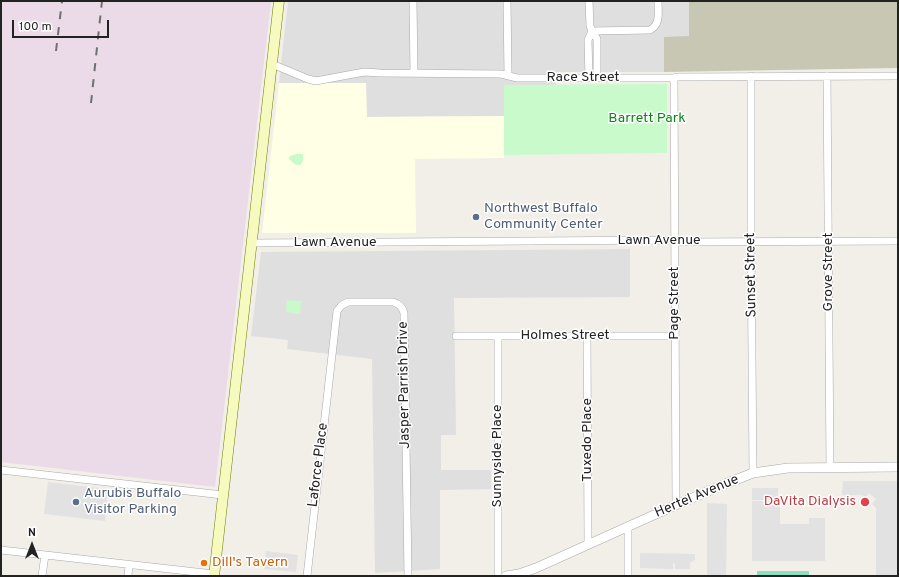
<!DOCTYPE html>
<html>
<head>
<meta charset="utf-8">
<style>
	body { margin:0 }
	#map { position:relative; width:899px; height:577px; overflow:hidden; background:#f2efe9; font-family:Overpass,sans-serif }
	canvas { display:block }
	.frame { position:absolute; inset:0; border:2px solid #222; pointer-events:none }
	.north { position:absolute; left:12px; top:525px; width:40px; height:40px; -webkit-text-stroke:3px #fff; paint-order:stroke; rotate:0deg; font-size:11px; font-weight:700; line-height:16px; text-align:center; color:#222 }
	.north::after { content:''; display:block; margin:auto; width:14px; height:18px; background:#222; clip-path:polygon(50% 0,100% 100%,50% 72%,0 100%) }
	.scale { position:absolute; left:12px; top:20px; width:97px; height:18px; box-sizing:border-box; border:2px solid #222; border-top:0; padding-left:5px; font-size:12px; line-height:14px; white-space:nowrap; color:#222; -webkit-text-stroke:3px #fff; paint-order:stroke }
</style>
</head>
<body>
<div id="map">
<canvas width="899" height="577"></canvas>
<div class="frame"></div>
<div class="north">N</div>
<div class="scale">100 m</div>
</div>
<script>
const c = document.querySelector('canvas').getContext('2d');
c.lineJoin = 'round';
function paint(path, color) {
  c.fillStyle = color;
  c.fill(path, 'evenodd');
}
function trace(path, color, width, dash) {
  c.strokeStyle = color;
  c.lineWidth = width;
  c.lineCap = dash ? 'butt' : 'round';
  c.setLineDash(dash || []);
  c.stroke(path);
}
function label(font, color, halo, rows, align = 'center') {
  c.font = font + ' Overpass,sans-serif';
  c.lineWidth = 3;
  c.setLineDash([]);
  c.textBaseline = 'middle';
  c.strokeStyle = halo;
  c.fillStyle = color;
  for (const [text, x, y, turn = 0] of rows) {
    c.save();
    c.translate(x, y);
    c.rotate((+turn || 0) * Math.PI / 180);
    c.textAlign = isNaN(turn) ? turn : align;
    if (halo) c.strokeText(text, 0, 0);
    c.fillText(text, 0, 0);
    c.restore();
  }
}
const residential = new Path2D(`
	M 288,1 L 689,1 L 689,37 L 664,37 L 664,72 L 556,72 L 556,85 L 504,85 L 504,116 L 366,117 L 366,83 L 279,83 Z
	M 630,249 L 630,297 L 454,298 L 456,435 L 441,435 L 441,470 L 491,470 L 491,489 L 440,490 L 440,569 L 375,573 L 372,359 L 287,349 L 288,340 L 251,336 L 261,252 Z`);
const industrial = new Path2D(`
	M 1,1 L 271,1 L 215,487 L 1,462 Z`);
const education = new Path2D(`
	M 279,83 L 366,83 L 367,117 L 504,116 L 504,158 L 415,159 L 416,233 L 262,233 Z`);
const construction = new Path2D(`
	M 689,1 L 898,1 L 898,68 L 664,72 L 664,37 L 689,36 Z`);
const park = new Path2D(`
	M 667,84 L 667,153 L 504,155 L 504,85 Z
	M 296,154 L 303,154 L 303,160 L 301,165 L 296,165 L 289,159 L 290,156 Z
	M 287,300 L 301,301 L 300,314 L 287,312 L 286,311 Z`);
const pitch = new Path2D(`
	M 757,571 L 809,571 L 809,576 L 757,576 Z`);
const parking = new Path2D(`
	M 843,481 L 898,481 L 898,576 L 876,576 L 876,508 L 872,504 L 876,499 L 869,493 L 865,498 L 863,495 L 842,495 Z
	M 48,482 L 108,489 L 105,521 L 44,514 Z
	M 752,488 L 778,488 L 778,500 L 752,500 Z
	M 752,501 L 780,501 L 780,524 L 809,524 L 809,518 L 825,518 L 825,561 L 752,561 Z
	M 707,503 L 727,504 L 726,576 L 707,576 Z
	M 266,551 L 298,555 L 296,572 L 264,569 Z
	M 640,553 L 695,554 L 695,560 L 690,563 L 690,569 L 675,569 L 675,564 L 674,563 L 673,564 L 673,569 L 640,568 Z`);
const minor = new Path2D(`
	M 413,1 L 414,74
	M 507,1 L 508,75
	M 589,1 L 590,26 L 592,31 L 650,30 C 661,24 658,12 658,1
	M 592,31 L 597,39 L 597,78
	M 272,64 L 308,79 L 316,81 L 364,72 L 380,73 L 501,74 L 517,78 L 674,78 L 676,77 L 898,76
	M 751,76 L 751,241 L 753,473
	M 827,76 L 830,468
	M 589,78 L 588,40 L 592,31
	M 674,78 L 676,505
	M 252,243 L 670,240 L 680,242 L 898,241
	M 456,336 L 675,336
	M 587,336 L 588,544
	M 1,470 L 223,495
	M 1,550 L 214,574
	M 42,576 L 45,555
	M 128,576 L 129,565
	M 307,576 L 337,311 L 342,305 L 348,302 L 393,302 C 399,304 402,306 404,313 L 408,576
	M 498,576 L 498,336
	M 628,576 L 628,526`);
const tertiary = new Path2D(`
	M 506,576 L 519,574 L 536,568 L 676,505 L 725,484 L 753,473 L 788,468 L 898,467`);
const secondary = new Path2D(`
	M 214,576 L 279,1`);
const rail = new Path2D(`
	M 56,51 L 62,1
	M 91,103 L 102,1`);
const markers = [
	[476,217,4,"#5c6f8a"],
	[76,502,4,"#5c6f8a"],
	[865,502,5,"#e0444e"],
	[204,563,4,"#e8710a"]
];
const streetNames = [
	["Race Street",583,78],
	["Lawn Avenue",659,241],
	["Lawn Avenue",335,243],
	["Grove Street",829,272,-90],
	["Sunset Street",752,275,-91],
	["Page Street",675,303,-90],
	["Holmes Street",565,336],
	["Jasper Parrish Drive",405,385,-91],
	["Tuxedo Place",588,440,-90],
	["Sunnyside Place",498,456,-90],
	["Laforce Place",319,465,-83],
	["Hertel Avenue",697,497,-23]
];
const parkNames = [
	["Barrett Park",647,119]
];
const serviceNames = [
	["Northwest Buffalo",484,209],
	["Community Center",484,225],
	["Aurubis Buffalo",84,494],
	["Visitor Parking",84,510]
];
const healthNames = [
	["DaVita Dialysis",856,502]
];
const foodNames = [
	["Dill's Tavern",212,563]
];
paint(residential, '#e0dfdf');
paint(industrial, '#ebdbe8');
paint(education, '#ffffe5');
paint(construction, '#c7c7b4');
paint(park, '#c8facc');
paint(pitch, '#88e0be');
paint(parking, '#e2e2e2');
trace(minor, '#a9a9a9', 8);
trace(tertiary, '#a9a9a9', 10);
trace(secondary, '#707d05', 11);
trace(minor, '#fff', 7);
trace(tertiary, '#fff', 9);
trace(secondary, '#f7fabf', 10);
trace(rail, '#707070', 2, [8, 8]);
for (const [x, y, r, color] of markers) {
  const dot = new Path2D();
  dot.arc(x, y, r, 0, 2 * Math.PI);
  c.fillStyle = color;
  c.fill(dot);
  trace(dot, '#fff', 1.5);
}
label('14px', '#222', '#fff', streetNames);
label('14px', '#0c8416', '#fff', parkNames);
label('14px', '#4e5e75', '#fff', serviceNames, 'left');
label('14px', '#be3a42', '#fff', healthNames, 'right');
label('14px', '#c56008', '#fff', foodNames, 'left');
</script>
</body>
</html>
